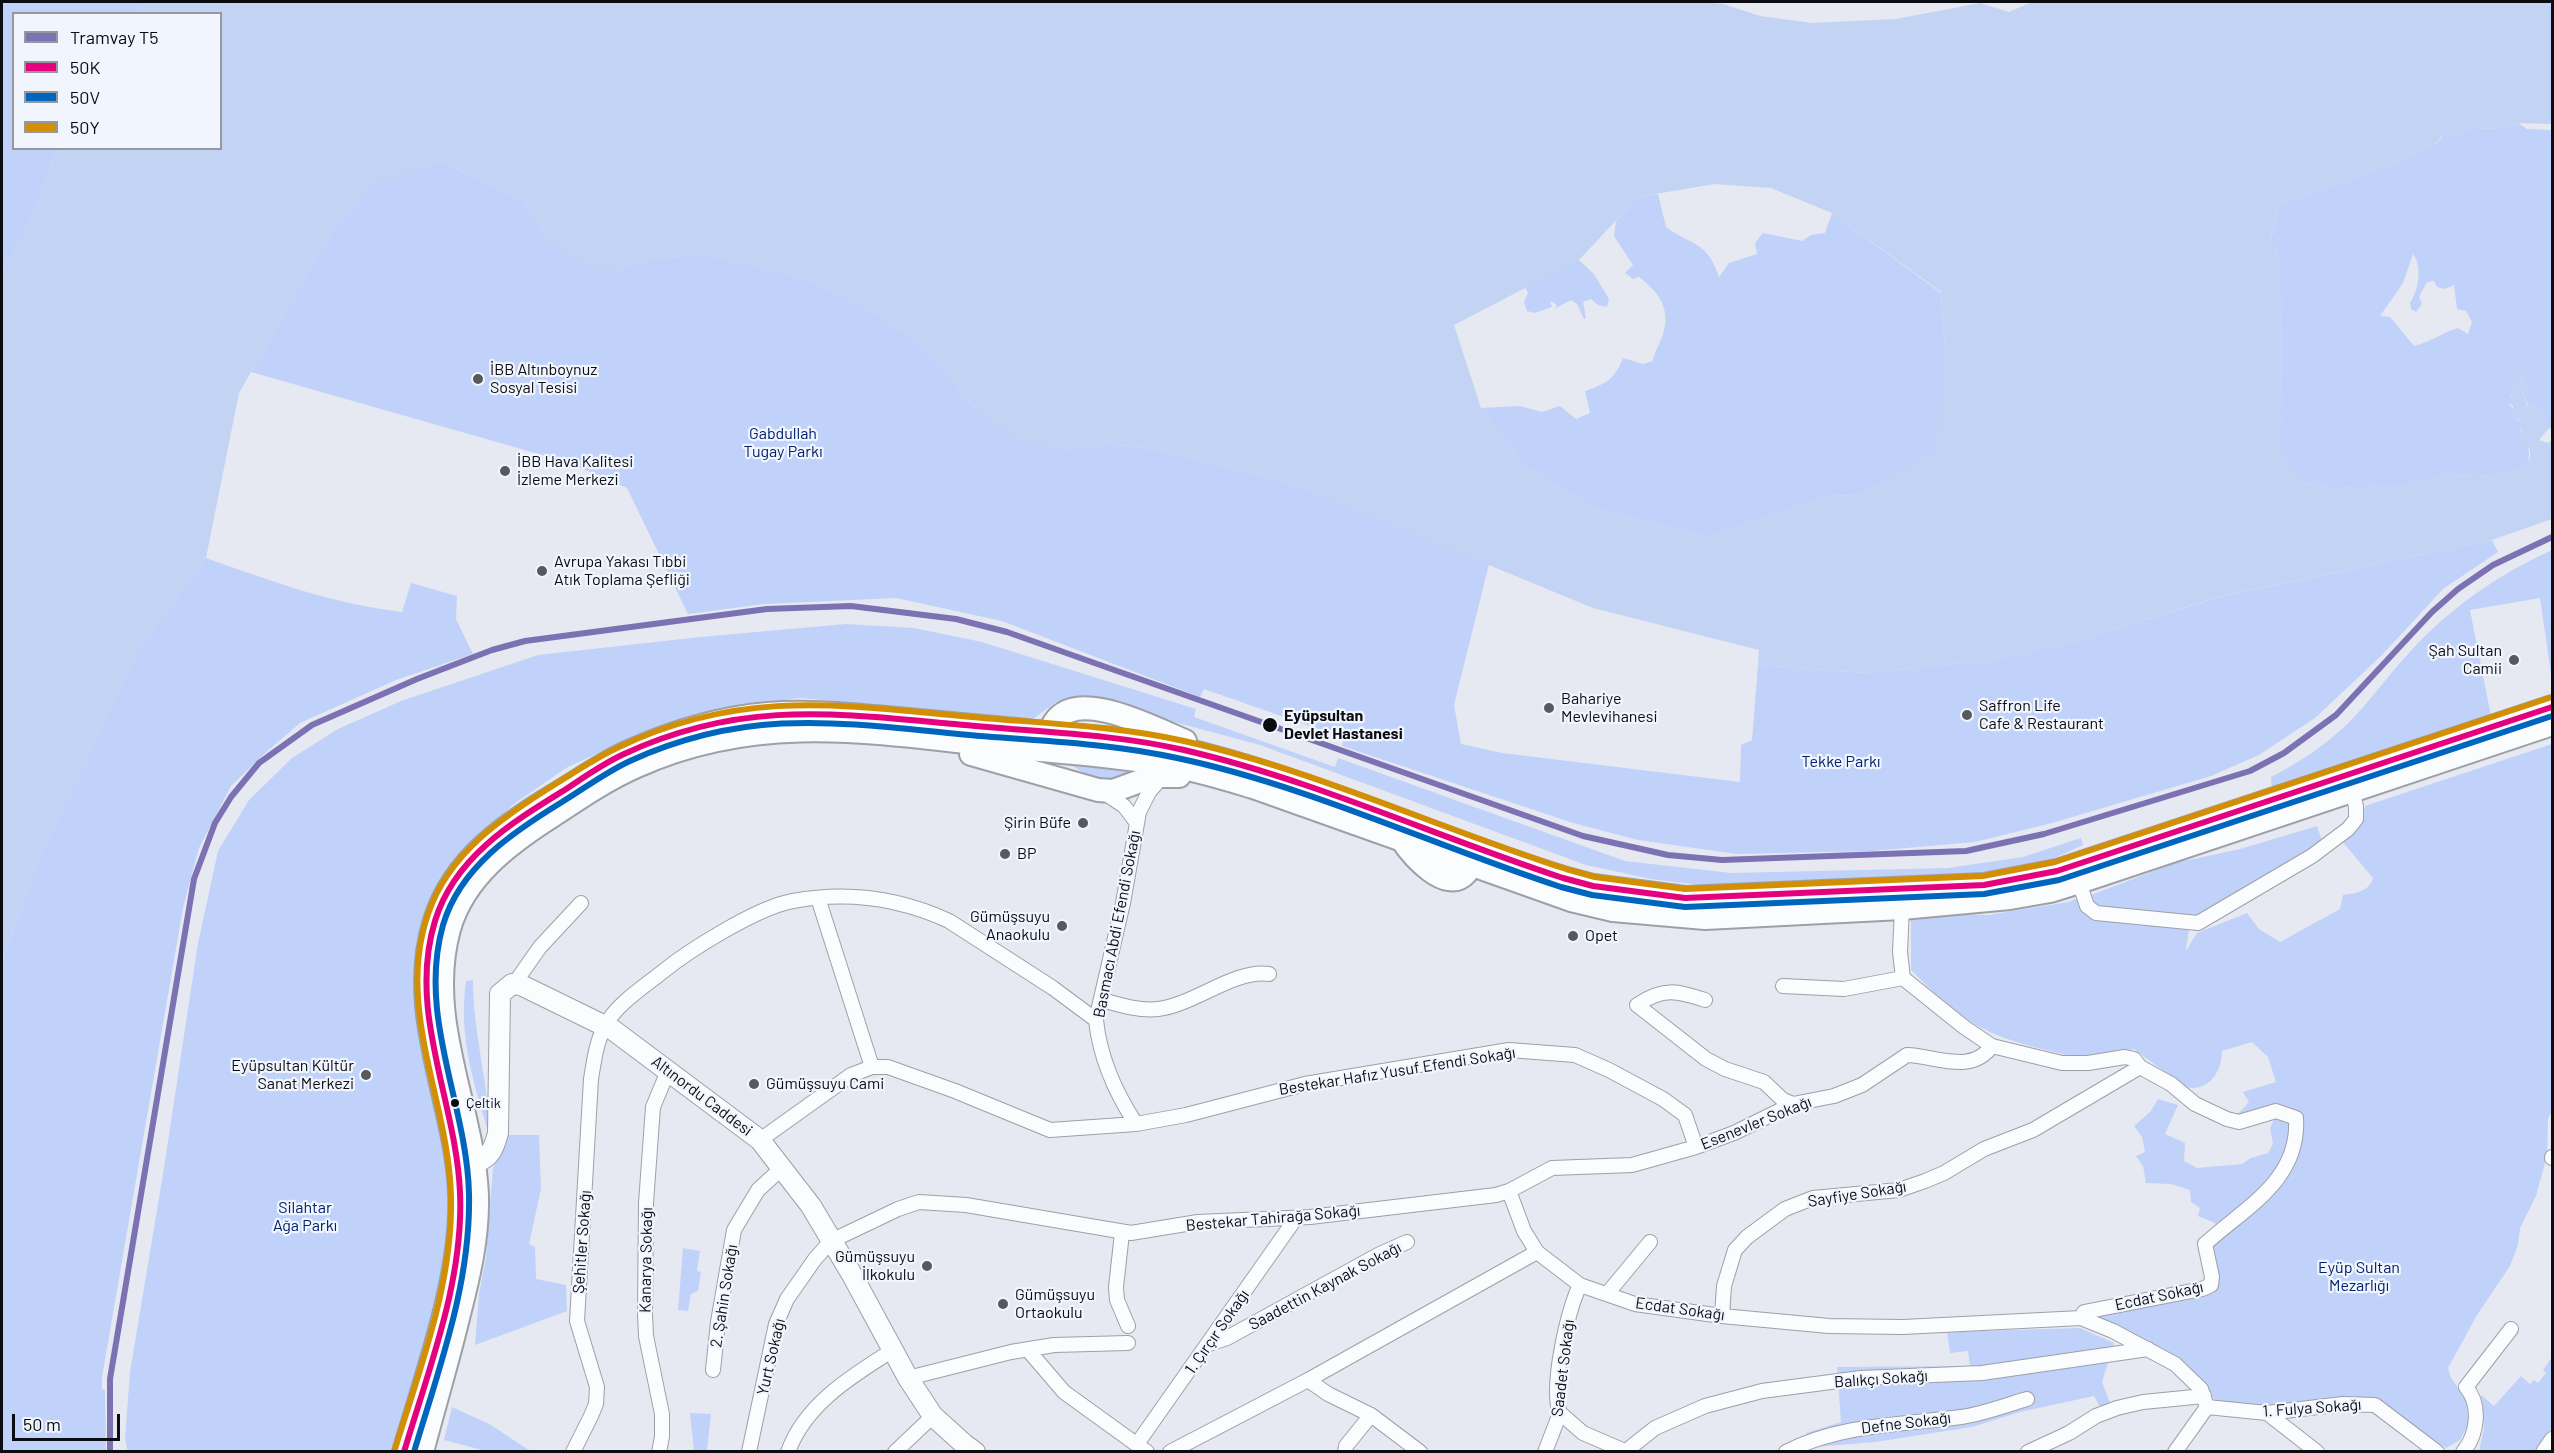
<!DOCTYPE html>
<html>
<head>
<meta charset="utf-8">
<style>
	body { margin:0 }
	#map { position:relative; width:2554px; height:1453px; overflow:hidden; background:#e6e9f1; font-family:Barlow,sans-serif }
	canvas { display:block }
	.frame { position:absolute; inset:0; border:3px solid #0a0c11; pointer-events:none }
	.legend { position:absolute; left:12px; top:12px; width:210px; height:138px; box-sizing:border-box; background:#f1f5fe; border:2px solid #95989f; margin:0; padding:8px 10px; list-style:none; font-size:18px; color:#0a0c11 }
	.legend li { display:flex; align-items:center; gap:12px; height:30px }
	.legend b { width:30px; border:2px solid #95989f }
	.scale { position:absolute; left:12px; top:1414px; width:108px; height:27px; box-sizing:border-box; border:3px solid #0a0c11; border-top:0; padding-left:8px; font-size:18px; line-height:21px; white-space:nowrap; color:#0a0c11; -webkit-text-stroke:4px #f1f5fe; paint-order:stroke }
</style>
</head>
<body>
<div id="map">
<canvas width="2554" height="1453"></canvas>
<div class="frame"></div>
<ul class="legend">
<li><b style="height:8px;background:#7c72b3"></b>Tramvay T5</li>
<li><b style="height:8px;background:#e5007d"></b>50K</li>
<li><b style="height:8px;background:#0065bd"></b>50V</li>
<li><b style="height:8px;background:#d38f03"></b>50Y</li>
</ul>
<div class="scale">50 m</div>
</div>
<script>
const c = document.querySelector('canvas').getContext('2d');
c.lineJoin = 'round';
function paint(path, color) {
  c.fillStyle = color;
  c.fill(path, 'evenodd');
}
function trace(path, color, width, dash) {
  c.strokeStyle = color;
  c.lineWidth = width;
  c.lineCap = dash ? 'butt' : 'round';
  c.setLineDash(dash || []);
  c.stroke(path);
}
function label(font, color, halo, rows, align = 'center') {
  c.font = font + ' Barlow,sans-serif';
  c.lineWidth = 4.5;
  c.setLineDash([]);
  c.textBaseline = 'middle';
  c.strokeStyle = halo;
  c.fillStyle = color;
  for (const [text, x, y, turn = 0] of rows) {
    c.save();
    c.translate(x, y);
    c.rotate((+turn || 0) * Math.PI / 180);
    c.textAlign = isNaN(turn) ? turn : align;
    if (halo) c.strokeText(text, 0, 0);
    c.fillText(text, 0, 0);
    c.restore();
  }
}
const green = new Path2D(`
	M 2,2 L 149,2 L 136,13 L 14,14 L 14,148 L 57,149 L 26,235 L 2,269 Z
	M 2518,123 L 2527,129 L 2552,130 L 2552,425 L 2541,415 L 2536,404 L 2529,407 L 2523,393 L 2530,387 L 2524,381 L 2522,373 L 2517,376 L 2520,376 L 2521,381 L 2512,382 L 2514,387 L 2509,404 L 2517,413 L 2516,419 L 2521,421 C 2516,436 2539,450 2524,468 L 2498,477 L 2448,475 L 2397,487 L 2369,485 L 2366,481 L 2364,488 L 2360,489 L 2345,487 L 2338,490 L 2316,483 L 2301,484 C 2282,463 2273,447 2282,419 L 2281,279 L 2275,247 L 2270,244 L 2279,205 L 2405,159 C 2412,154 2435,145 2440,140 C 2442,138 2442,135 2445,133 L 2455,136 L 2472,128 L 2500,129 ZM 2413,254 C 2423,267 2418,291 2410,303 L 2411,309 L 2416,312 L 2422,304 L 2419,297 L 2427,282 L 2434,281 L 2437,287 L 2445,289 L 2454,285 L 2457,309 L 2466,311 L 2472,322 L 2468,334 L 2458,328 C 2442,333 2430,342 2414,346 L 2390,317 L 2380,316 L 2403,283 Z
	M 441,161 L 523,200 L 551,243 L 615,270 L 652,259 L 705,254 L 805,278 L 865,306 L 924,346 L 976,410 L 1063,449 L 1106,443 L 1160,450 L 1290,483 L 1489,564 L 1454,705 L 1461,744 L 1502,753 L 1740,782 L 1741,745 L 1752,740 L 1758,665 L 1865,673 L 2000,659 L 2082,639 L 2223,596 L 2492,540 L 2498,552 L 2443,589 L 2382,655 L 2315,718 L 2259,755 L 2211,776 L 2052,823 L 1975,842 L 1872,851 L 1736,854 L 1638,840 L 1573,823 L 1342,746 L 1344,738 L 1204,689 L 1200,697 L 1002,621 L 896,598 L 764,604 L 688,614 L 627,488 L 567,462 L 251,372 L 336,223 L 373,184 Z
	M 1658,194 L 1666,227 C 1694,247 1707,241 1719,277 L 1729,263 L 1757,254 L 1755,243 L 1763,233 L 1802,241 L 1811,235 L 1825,233 L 1832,213 L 1941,293 L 1946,363 L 1935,452 L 1859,495 L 1829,496 L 1707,537 L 1595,509 L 1525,466 L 1481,408 L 1520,406 L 1542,412 L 1560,406 L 1576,419 L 1590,413 L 1585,391 C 1606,384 1615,379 1623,358 L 1643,364 L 1653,361 C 1654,352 1660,344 1663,334 C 1671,309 1659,292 1639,277 L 1633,279 L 1625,273 L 1633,265 L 1614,236 L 1616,221 L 1638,197 Z
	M 1579,260 L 1594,274 L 1609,299 L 1607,307 L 1598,305 L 1591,299 L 1583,302 L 1586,318 L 1584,319 L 1577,304 L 1571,300 L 1556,308 L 1556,304 L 1550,301 L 1552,307 L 1535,313 L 1527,311 L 1524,302 L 1528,293 L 1525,287 Z
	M 2552,550 L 2552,681 L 2540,598 L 2470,610 L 2491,716 L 2272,790 L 2271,777 C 2302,761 2332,741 2355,716 C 2374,696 2390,673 2409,653 C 2448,609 2499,574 2552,550 Z
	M 206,558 C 270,581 334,604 402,612 L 411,583 L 457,596 L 456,619 L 473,654 L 396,680 L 300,723 L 263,755 L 231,786 L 199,848 L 183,908 L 102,1377 L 102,1389 L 105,1390 L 106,1451 L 2,1452 L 2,963 L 38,860 L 138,649 Z
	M 846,624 L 914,628 L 982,642 L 1196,709 L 1194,717 L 1335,767 L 1338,758 L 1625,861 L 1731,873 L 1948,868 L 2023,857 L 2081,838 L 2083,845 L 2046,862 L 1989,875 L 1731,889 L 1651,879 L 1586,865 L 1260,745 L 1081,697 L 1056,702 L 1033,719 L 800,698 L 726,708 L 641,733 L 566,768 L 514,804 L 467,848 L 436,889 L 418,943 L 415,1008 L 429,1084 L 443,1136 L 453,1224 L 430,1339 L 397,1451 L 128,1452 L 125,1439 L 130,1372 L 164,1168 L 198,943 L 218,851 L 249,800 L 292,758 L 338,729 L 401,701 L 538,655 L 700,637 Z
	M 2552,744 L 2552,1112 L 2548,1118 L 2547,1156 L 2536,1196 L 2520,1228 L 2518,1245 L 2510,1266 L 2477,1315 L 2448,1368 L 2451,1378 L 2467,1399 L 2468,1425 L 2460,1440 L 2446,1448 L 2378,1400 L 2242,1406 L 2220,1405 L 2210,1395 L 2100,1320 L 2098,1316 L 2215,1291 L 2218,1281 L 2211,1249 C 2235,1221 2270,1205 2288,1172 C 2295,1158 2298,1132 2302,1117 L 2241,1118 L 2237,1115 L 2249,1102 L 2243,1092 L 2276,1082 L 2268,1057 L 2252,1042 L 2222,1051 C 2222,1071 2209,1093 2185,1087 L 2134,1049 L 2088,1058 L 2074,1057 C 2044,1049 2010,1043 1982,1028 C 1956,1015 1931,990 1911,970 L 1911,920 L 1953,914 L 1988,915 L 2069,902 L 2075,899 L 2189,928 L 2186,951 L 2197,933 L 2247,913 L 2259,929 L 2280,942 L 2340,909 L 2343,895 C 2356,893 2369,892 2373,878 L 2342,841 L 2362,823 L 2365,806 Z
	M 1068,763 L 1141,771 C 1109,786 1097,782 1068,763 Z
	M 2317,826 L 2322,841 L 2191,919 L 2098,911 L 2091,895 L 2175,863 L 2240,849 Z
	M 473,980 C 473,1033 489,1085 490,1138 C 474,1084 458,1037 466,981 Z
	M 2158,1099 L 2178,1105 L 2165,1134 L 2185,1143 L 2184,1161 L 2197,1168 L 2242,1164 L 2251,1158 L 2268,1153 L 2273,1144 L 2270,1128 L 2276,1115 L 2293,1120 L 2284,1159 L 2264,1192 L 2217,1228 L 2215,1223 L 2198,1216 L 2200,1208 L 2191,1202 L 2190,1190 L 2171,1184 L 2146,1183 L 2143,1166 L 2136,1156 L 2145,1152 L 2142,1137 L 2134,1126 L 2151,1111 Z
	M 505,1135 L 539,1135 L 541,1189 L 529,1244 L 535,1247 L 536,1279 L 566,1285 L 567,1311 L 475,1345 L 479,1294 L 486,1258 L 493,1168 Z
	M 683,1248 L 700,1251 L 697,1271 L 701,1272 L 698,1291 L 691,1294 L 688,1311 L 678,1310 Z
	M 2080,1328 L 2114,1343 L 2102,1382 L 2114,1413 L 2105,1416 L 2094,1396 L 2020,1412 L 1972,1427 L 1875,1442 L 1813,1447 L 1806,1433 L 1841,1422 L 1837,1367 L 1970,1366 L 1968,1351 L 1950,1353 L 1947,1332 Z
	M 2552,1357 L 2552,1429 L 2534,1451 L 2479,1452 L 2484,1428 L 2481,1395 L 2494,1406 L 2521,1376 L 2530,1384 L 2534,1380 L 2538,1383 L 2546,1373 L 2543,1370 Z
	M 452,1407 L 491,1425 L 530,1451 L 486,1451 L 444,1440 Z
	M 690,1413 L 711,1414 L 707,1450 L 712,1451 L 694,1451 Z`);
const water = new Path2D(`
	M 149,2 L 1703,2 L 1723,4 L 1760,16 L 1812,23 L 1896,19 L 1980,3 L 2009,12 L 2032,2 L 2552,2 L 2552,124 L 2518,123 L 2500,129 L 2472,128 L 2455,136 L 2445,133 C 2442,135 2441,138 2439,140 C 2435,145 2412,154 2405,159 L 2279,205 L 2270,243 L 2275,247 L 2281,279 L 2282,419 C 2273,447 2282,463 2301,484 L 2316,483 L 2338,490 L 2345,487 L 2360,489 L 2364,488 L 2366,480 L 2369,485 L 2397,487 L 2448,475 L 2498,477 L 2524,468 L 2530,458 L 2530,450 L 2519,439 L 2522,430 L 2519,426 L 2521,421 L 2516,418 L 2517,414 L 2514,413 L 2513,406 L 2508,403 L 2512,396 L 2512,381 L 2521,381 L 2520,376 L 2516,376 L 2520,366 L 2522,367 L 2530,361 L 2522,373 L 2524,380 L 2528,381 L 2530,387 L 2523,393 L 2528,407 L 2536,404 L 2541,415 C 2544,418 2552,421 2552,428 L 2548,429 L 2539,440 L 2548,443 L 2552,440 L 2552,519 L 2492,540 L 2222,596 L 2082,639 L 2000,659 L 1865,673 L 1758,665 L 1759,650 L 1593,608 L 1290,483 L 1160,450 L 1106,443 L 1063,449 L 1015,440 L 976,410 L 924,346 L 865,306 L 805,278 L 705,254 L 652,259 L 615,270 L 591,270 L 551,243 L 523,200 L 441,161 L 371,186 L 336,223 L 239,393 L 206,558 L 138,649 L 38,860 L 2,963 L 2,269 L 26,235 L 57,149 L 220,148 L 220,14 L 136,13 ZM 1714,184 L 1771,188 L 1832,213 L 1941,292 L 1946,363 L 1934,452 L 1859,495 L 1829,496 L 1707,537 L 1595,509 L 1525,466 L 1481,408 L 1454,325 L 1579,260 L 1638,197 Z`);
const street = new Path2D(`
	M 1103,792 L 1124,806 L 1137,823
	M 2079,882 L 2087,906 L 2096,913 L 2198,923 L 2312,856 L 2348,829 L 2356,819 L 2356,806 L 2352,792
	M 818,898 L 872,1067
	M 1902,908 L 1900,952 L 1903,978 L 1964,1027 L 1992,1046 L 2062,1063 L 2088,1063 L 2125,1057 L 2134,1059 L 2140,1067 L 2171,1084 L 2195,1104 L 2227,1119 L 2239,1122 L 2276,1111 L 2296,1118 C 2300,1181 2244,1208 2205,1244 L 2212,1277 L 2211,1285 L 2202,1289 L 2084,1312 L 2081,1318
	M 514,984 L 540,947 L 581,903
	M 1783,986 L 1844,989 L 1903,978
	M 1102,1000 C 1120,1005 1139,1011 1158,1009 C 1194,1005 1234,969 1269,974
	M 1705,1000 C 1677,991 1663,987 1637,1005 L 1706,1059 L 1725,1069 L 1764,1082 L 1783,1100 L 1793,1104
	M 1136,1124 C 1115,1092 1100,1059 1096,1020 L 1123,903 L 1139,812 L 1149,792 L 1163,776
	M 760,1140 L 851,1075 L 872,1067 L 888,1067 L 955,1091 L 1050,1130 L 1136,1124 L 1186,1115 L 1305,1084 L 1509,1050 L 1575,1055 L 1609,1070 L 1663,1099 L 1685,1115 L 1696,1147
	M 2552,1157 L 2552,1158
	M 1509,1191 L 1524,1231 L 1537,1252
	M 1122,1233 L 1116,1287 L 1117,1300 L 1128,1326
	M 1607,1294 L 1650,1242
	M 1722,1316 L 1724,1286 L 1735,1250 L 1747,1237 L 1785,1209 L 1813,1198 L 1899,1190 L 1925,1181 L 1944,1173 L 1984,1149 L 2033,1130 L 2140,1067
	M 1209,1344 L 1227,1338 L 1380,1254 L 1407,1242
	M 1028,1350 L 1064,1392 L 1147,1452
	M 713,1370 L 718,1322 L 734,1230 L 758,1190 L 783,1167
	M 908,1378 L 1011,1352 L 1054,1345 L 1128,1343
	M 1308,1380 L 1328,1394 L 1371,1415 L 1420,1452
	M 2207,1407 L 2267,1413 L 2343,1404 L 2375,1405 L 2437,1452
	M 1560,1413 L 1583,1433 L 1627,1452
	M 2267,1413 L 2317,1452
	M 1137,1444 L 1296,1218
	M 1626,1451 L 1655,1428 L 1705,1406 L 1762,1391 L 1861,1378 L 1982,1373 L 2148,1349
	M 573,1452 L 591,1416 L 596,1404 L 597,1387 L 577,1321 L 591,1079 C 594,1062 596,1042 605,1026 C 616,1005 642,988 661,973 C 689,950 758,907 793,901 C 847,891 899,898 949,921 L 1053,988 L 1096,1020
	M 659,1452 L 662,1437 L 662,1414 L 646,1336 L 645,1314 L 646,1203 L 653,1107 L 668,1071
	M 749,1452 L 776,1324 L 787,1299 L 815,1259 L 831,1241 L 898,1209 L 919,1202 L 966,1205 L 1131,1233 L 1198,1222 L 1310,1217 L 1496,1195 L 1509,1191 L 1552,1168 L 1632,1165 L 1696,1147 L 1734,1133 L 1793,1104 L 1834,1096 L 1862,1085 L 1907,1055 C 1937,1056 1971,1075 1992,1046
	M 788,1452 C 805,1404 852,1376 893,1350
	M 895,1452 L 933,1416
	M 1170,1452 L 1308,1380 L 1537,1252 L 1580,1285 L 1635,1304 L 1722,1316 L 1829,1326 L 1903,1327 L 2081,1318 L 2113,1331 L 2175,1364 L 2201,1389 L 2207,1407
	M 1345,1452 L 1346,1446 L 1371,1415
	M 1545,1452 L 1560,1413 C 1550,1386 1568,1310 1580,1285
	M 1786,1452 C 1841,1424 1901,1425 1961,1417 C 1983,1414 2006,1405 2027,1399
	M 2028,1452 L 2069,1433 L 2096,1416 L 2117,1408 L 2143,1402 L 2204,1396
	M 2175,1452 L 2207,1407
	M 2463,1452 C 2478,1434 2481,1405 2466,1387 L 2511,1329
	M 2543,1452 L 2552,1439`);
const secondary = new Path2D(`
	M 475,1163 C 491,1157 494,1148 498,1133 L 500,994 L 512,984 L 521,985 L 613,1030 L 760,1140 L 811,1206 L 851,1273 L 908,1378 L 933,1416 L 964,1444 L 975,1452`);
const primary = new Path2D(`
	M 1049,746 C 1050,738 1050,729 1054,723 C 1077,686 1155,729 1185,741
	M 971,754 L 1098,790 L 1113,791 L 1154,776 L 1179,776
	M 1402,840 C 1412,855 1446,895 1466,873 C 1471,867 1473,858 1471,851
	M 404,1452 C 427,1373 464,1274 460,1192 C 456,1101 406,1013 435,921 C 454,858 509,823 562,791 C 585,777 607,761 631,751 C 674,732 721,718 768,714 C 804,711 839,714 875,717 C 922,721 969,726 1016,730 C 1077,737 1142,738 1201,754 C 1324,786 1441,840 1563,878 L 1593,886 L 1685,898 L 1984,885 L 2057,871 L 2552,707
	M 422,1452 C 434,1406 448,1360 459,1314 C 469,1275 478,1237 477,1195 C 473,1107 424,1020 449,929 C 464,877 508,844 552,816 C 579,798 607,779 637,766 C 760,710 880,733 1008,747 C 1060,752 1112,755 1163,764 C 1194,769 1223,778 1253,787 L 1571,900 L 1613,910 L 1705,918 L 1902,908 L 2010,898 L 2050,891 L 2079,882 L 2552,724`);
const bus1 = new Path2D(`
	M 404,1452 C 429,1368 464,1280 460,1192 C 456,1101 407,1012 435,921 C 454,858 511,823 563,791 C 583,778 602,764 624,754 C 740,700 833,713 955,724 C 1031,732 1110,733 1184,750 C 1314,780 1437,837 1563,878 L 1593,886 L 1685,898 L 1984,885 L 2057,871 L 2552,707`);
const bus2 = new Path2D(`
	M 414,1452 C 439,1368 471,1283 469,1194 C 467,1104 417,1017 443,925 C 460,867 513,832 562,802 C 585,788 606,772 630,761 C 746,708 837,722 958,734 C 1031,741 1106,742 1177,758 C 1306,785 1435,846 1561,887 L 1592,895 L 1685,907 L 1984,894 L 2059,880 L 2552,716`);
const bus3 = new Path2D(`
	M 395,1449 C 420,1368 453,1283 451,1197 C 449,1102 395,1009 428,914 C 449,852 504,816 557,783 C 577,771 597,757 619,747 C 738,690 835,704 961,716 C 1035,723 1111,725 1184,741 C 1315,770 1438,828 1566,869 L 1595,877 L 1685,889 L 1983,876 L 2055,862 L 2549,698`);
const tram1 = new Path2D(`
	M 110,1452 L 110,1379 L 194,879 L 215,823 L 231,797 L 259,763 L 312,725 L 417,679 L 492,650 L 525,641 L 767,609 L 851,606 L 956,619 L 1007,632 L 1583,836 L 1668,855 L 1722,860 L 1966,851 L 2044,834 L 2250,771 L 2284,753 L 2336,715 L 2432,612 L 2458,589 L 2493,565 L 2552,537`);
const markers = [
	[478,379,6,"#57595f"],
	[505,471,6,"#57595f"],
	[542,571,6,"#57595f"],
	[2514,660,6,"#57595f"],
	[1549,708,6,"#57595f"],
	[1967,715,6,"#57595f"],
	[1270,725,8,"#0a0c11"],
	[1083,823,6,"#57595f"],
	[1005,854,6,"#57595f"],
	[1062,926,6,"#57595f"],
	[1573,936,6,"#57595f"],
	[366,1075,6,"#57595f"],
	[754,1084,6,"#57595f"],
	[455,1103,5,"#0a0c11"],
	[927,1266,6,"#57595f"],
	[1003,1304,6,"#57595f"]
];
const busNames = [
	["Çeltik",466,1103]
];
const poiNames = [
	["İBB Altınboynuz",490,370],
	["Sosyal Tesisi",490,388],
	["İBB Hava Kalitesi",517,462],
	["İzleme Merkezi",517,480],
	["Avrupa Yakası Tıbbi",554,562],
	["Atık Toplama Şefliği",554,580],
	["Şah Sultan",2502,651,"right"],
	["Camii",2502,669,"right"],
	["Bahariye",1561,699],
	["Mevlevihanesi",1561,717],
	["Saffron Life",1979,706],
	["Cafe & Restaurant",1979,724],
	["Şirin Büfe",1071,823,"right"],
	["BP",1017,854],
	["Gümüşsuyu",1050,917,"right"],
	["Anaokulu",1050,935,"right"],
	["Opet",1585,936],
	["Eyüpsultan Kültür",354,1066,"right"],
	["Sanat Merkezi",354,1084,"right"],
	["Gümüşsuyu Cami",766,1084],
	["Gümüşsuyu",915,1257,"right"],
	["İlkokulu",915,1275,"right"],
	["Gümüşsuyu",1015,1295],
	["Ortaokulu",1015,1313]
];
const parkNames = [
	["Gabdullah",783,434],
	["Tugay Parkı",783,452],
	["Tekke Parkı",1841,762],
	["Silahtar",305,1208],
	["Ağa Parkı",305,1226],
	["Eyüp Sultan",2359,1268],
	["Mezarlığı",2359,1286]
];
const stopNames = [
	["Eyüpsultan",1284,716],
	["Devlet Hastanesi",1284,734]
];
const streetNames = [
	["Basmacı Abdi Efendi Sokağı",1117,924,-79],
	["Bestekar Hafız Yusuf Efendi Sokağı",1397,1071,-9],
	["Altınordu Caddesi",702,1096,37],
	["Esenevler Sokağı",1756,1123,-22],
	["Sayfiye Sokağı",1857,1194,-9],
	["Bestekar Tahirağa Sokağı",1273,1218,-5],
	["Şehitler Sokağı",582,1242,-86],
	["Kanarya Sokağı",646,1260,-89],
	["Saadettin Kaynak Sokağı",1325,1286,-28],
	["2. Şahin Sokağı",724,1296,-81],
	["Ecdat Sokağı",2159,1296,-12],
	["Ecdat Sokağı",1680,1309,8],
	["1. Çırçır Sokağı",1217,1332,-55],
	["Yurt Sokağı",771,1357,-77],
	["Saadet Sokağı",1563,1368,-83],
	["Balıkçı Sokağı",1881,1379,-4],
	["1. Fulya Sokağı",2312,1408,-4],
	["Defne Sokağı",1906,1423,-7]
];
paint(green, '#c0d2f9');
paint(water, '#c2d3f3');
trace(street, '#9da0a6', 16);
trace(secondary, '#9da0a6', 22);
trace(primary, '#9da0a6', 26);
trace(street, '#fbfcfd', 14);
trace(secondary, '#fbfcfd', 20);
trace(primary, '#fbfcfd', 22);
trace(bus1, '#e5007d', 6);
trace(bus2, '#0065bd', 6);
trace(bus3, '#d38f03', 6);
trace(tram1, '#7c72b3', 6);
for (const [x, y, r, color] of markers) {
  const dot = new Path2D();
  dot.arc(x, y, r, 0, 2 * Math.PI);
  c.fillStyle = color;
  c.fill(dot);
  trace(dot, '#f1f5fe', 2);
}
label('14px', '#0a0c11', '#f1f5fe', busNames, 'left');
label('16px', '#0a0c11', '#f1f5fe', poiNames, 'left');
label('16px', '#03216f', '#f1f5fe', parkNames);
label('bold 16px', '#0a0c11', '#f1f5fe', stopNames, 'left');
label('16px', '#0a0c11', '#f1f5fe', streetNames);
</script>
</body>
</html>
